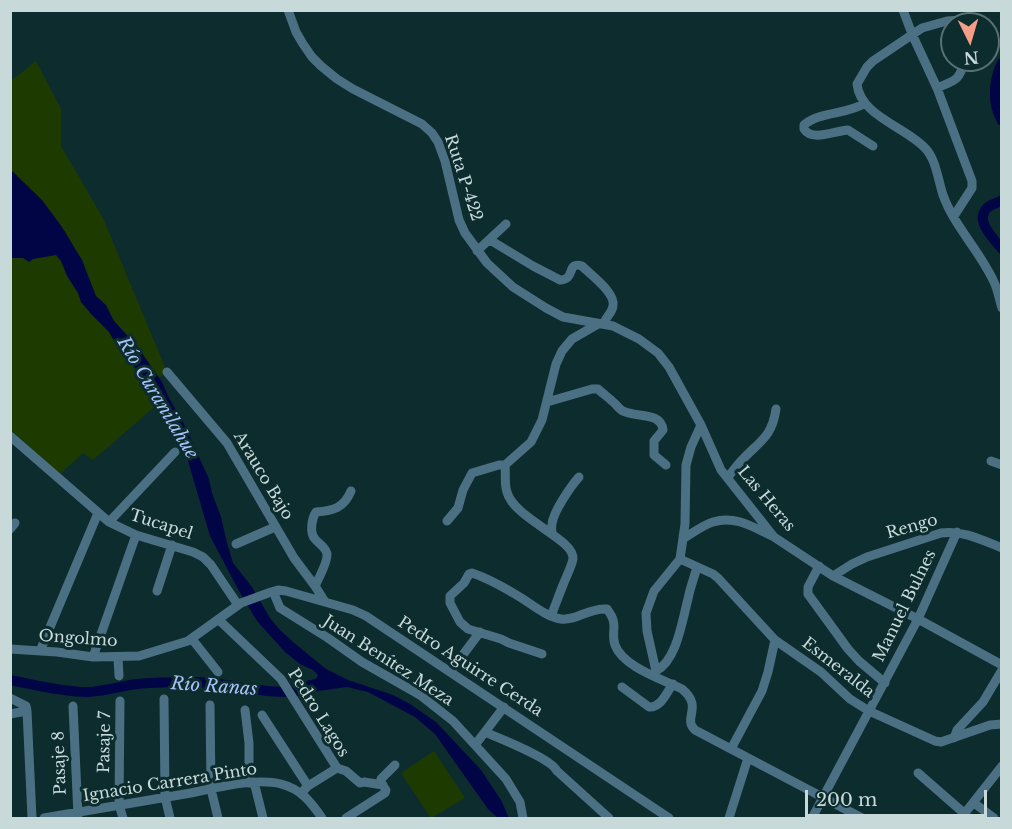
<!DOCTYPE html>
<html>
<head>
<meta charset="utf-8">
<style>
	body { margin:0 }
	#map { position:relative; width:1012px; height:829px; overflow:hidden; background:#0d2c2e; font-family:"Libre Baskerville",serif }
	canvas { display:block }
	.frame { position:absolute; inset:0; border:12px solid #c8d9da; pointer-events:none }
	.north { position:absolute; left:940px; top:12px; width:60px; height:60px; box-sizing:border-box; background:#0d2c2e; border:2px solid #587173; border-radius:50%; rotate:175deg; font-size:16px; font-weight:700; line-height:24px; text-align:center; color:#c8d9da }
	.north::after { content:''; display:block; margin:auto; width:21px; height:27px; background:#f49e88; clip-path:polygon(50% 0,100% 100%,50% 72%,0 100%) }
	.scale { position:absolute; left:805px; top:790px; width:182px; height:27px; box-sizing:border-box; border:3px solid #c8d9da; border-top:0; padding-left:8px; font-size:18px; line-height:21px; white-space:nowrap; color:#c8d9da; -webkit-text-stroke:4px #0d2c2e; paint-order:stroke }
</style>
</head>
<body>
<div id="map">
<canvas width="1012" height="829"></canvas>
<div class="frame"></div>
<div class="north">N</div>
<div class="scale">200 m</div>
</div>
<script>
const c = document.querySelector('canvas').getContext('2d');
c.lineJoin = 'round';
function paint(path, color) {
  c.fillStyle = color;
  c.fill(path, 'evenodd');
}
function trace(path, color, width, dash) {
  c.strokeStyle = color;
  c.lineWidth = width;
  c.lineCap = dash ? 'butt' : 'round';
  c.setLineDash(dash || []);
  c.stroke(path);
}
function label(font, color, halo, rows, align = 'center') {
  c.font = font + ' "Libre Baskerville",serif';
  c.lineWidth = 6;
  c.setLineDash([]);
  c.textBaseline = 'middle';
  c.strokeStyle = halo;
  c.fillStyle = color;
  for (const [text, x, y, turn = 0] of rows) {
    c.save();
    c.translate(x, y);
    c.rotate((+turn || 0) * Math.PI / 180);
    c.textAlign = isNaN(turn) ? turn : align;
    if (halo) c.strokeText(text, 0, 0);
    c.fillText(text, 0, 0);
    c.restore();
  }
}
const green = new Path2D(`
	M 36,61 L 61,109 L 61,146 L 103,218 L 167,372 L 153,381 L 153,408 L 93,460 L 83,453 L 60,474 L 11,430 L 11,81 Z
	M 434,751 L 465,798 L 431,818 L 401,773 Z`);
const water = new Path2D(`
	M 11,170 L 42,200 L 62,227 L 82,260 L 96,296 L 106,305 L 114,321 L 137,346 L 162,382 L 169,398 L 184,424 L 209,479 L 212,493 L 221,517 L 227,543 L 233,563 L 252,587 L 270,618 L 279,629 L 293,642 L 326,669 L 348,680 L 393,695 L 410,704 L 436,722 L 481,770 L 501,800 L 509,818 L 498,818 L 488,809 L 435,734 L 415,717 L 368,692 L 347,687 L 297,694 L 291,684 L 316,679 L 318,675 L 313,670 L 300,664 L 285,652 L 257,621 L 239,591 L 210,536 L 186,454 L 143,378 L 116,344 L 109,332 L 91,314 L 81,302 L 78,293 L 67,276 L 61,261 L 56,255 L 33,259 L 29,262 L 23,258 L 11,258 Z`);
const river = new Path2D(`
	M 1002,63 C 993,81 992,104 1002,121
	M 1002,200 C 998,203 992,204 988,207 C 973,220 994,239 1002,249
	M 10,680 C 36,685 62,692 87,692 C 104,692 120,686 137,684 C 157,682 177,682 197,682 C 234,683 273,698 310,689`);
const minor = new Path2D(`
	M 288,10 L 296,32 L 303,44 L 312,57 L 321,66 L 337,79 L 353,89 L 422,124 L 432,133 L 438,142 L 445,161 L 459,220 L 465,233 L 487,263 L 513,287 L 546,308 L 563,317 L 613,326 L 639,339 L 658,353 L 669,367 L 701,425 L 721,470 L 774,537 L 833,576 L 918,619 L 1002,665
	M 903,10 L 912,34 L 937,88 L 972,181 L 972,188 L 954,216
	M 978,19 L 947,21 L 922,28 L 873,61 L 867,67 L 857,84 C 860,116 906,127 925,148 C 936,159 938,180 943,195 C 954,226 980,251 994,282 C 998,290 999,299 1002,308
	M 937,88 C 956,80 959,81 965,60
	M 865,103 C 847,115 820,111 804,125 L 804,129 C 812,142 834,131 848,130 L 873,146
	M 490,240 L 533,266 L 560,280 C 576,280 566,261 582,266 C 591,275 616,293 613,306 C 612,313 606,317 604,323
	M 477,251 L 506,224
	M 167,372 L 227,443 L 294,558 L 315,586 L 325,602
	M 547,402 L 592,389 L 598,389 C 602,393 608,397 612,401 C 616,404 619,409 623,411 C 636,418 661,411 663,430 L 654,441 L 654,455 L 666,465
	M 10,436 L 109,522 L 136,535 L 193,552 L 203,557 L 211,565 L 238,605
	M 991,461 L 1002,465
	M 728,477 C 733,471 737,465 743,459 C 760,441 772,437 776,409
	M 447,521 L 458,508 L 463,490 L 472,473 L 499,465 L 505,465
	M 109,522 L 175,452
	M 10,529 L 15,523
	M 552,534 C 552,530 551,527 552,524 C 553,512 571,486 579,477
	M 684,538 C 693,533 703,525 713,522 C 735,515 753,527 772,536
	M 236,544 L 275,527
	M 680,559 L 713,574 L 718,578 L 775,640 L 821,672 L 850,699 L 869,711 L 935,741 L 941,742 L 990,725 L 1002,724
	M 819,566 L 808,587 L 808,594 L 848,649 L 859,661 L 885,683
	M 833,576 L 852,564 L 867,557 L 941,533 C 963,530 982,540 1002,548
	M 315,586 C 319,578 328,561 327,554 C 326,547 319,544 315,539 C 309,532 312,518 316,512 C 333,511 344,508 351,491
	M 157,591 L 172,545
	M 275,591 L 275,596 L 280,608 L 328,638 L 362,662 L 420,695 L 453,721 L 506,779 L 520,802 L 523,818
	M 551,616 C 555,606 559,595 563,585 C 566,577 571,568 573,559 C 575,539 514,519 507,492 C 504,484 506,473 505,465 L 531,442 L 542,420 L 556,364 L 562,351 L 572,339 L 598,324
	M 219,620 L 281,679 L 337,768
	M 192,639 L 218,672
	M 10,649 L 57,652 L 93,657 L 139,656 L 188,641 L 241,603 L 271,592 L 278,590 L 286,591 L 353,610 L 366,616 L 669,818
	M 40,651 L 98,513
	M 542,654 L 509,643 L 501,639 L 468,629 L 460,622 L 450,603 L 450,596 L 464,583 L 469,574 L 472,573 C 490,579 507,589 523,599 C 534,606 547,617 561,619 C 576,621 588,608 607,609 C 620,626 610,631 615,645 C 623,667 662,679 682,689 C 704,707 682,718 695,730 L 862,818
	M 93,657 L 136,535
	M 118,658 L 119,676
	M 656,671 C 677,660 682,621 688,599 C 690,588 694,578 697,567
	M 450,672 L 480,632
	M 654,675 L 656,671 L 647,631 L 646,613 L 654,591 L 680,559 L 685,524 L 686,465 L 691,447 L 701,425
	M 622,687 L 649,707 C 661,708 666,693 673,684
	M 10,698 L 26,706 L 27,711
	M 164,699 L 165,797 L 170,818
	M 120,701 L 119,805 L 123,818
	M 210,705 L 211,789 L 218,818
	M 73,706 L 78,816
	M 245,710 L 249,743 L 249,783
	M 27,711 L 32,818
	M 10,714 L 27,711
	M 262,715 L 308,786
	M 485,732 C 500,739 551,758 557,771 L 609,818
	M 954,738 L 957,730 L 983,702 L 1002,670
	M 475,745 L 504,707
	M 731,749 L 762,691 L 768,672 L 775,640
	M 337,768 L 346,771 L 360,783 L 364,782 L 383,785
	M 918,773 L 965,814
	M 254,782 L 263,818
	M 304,790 L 308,786 L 337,768
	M 974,803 L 994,818
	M 44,818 C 91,810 138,802 185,794 C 212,789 254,777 281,784 C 301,789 311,802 322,818
	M 346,818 L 385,793 L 386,790 L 381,783 L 381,779 L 395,765
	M 729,818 L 748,758
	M 812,818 L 918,619 L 957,532
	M 961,818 L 1002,766`);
const streetNames = [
	["Ruta P-422",463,178,72],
	["Arauco Bajo",263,476,59],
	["Las Heras",766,499,50],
	["Tucapel",161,525,18],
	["Rengo",912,527,-16],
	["Manuel Bulnes",905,606,-64],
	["Ongolmo",78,639,4],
	["Juan Benítez Meza",388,661,33],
	["Pedro Aguirre Cerda",470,667,33],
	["Esmeralda",838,668,38],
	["Pedro Lagos",318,713,58],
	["Pasaje 7",105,742,-89],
	["Pasaje 8",60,763,-92],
	["Ignacio Carrera Pinto",170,783,-9]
];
const waterNames = [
	["Río Curanilahue",157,398,59],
	["Río Ranas",214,687,4]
];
paint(green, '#1d3b01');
paint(water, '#010545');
trace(river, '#010545', 10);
trace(minor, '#4b7083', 9);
label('16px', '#c8d9da', '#0d2c2e', streetNames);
label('italic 18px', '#a8c2fb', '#0d2c2e', waterNames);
</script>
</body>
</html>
